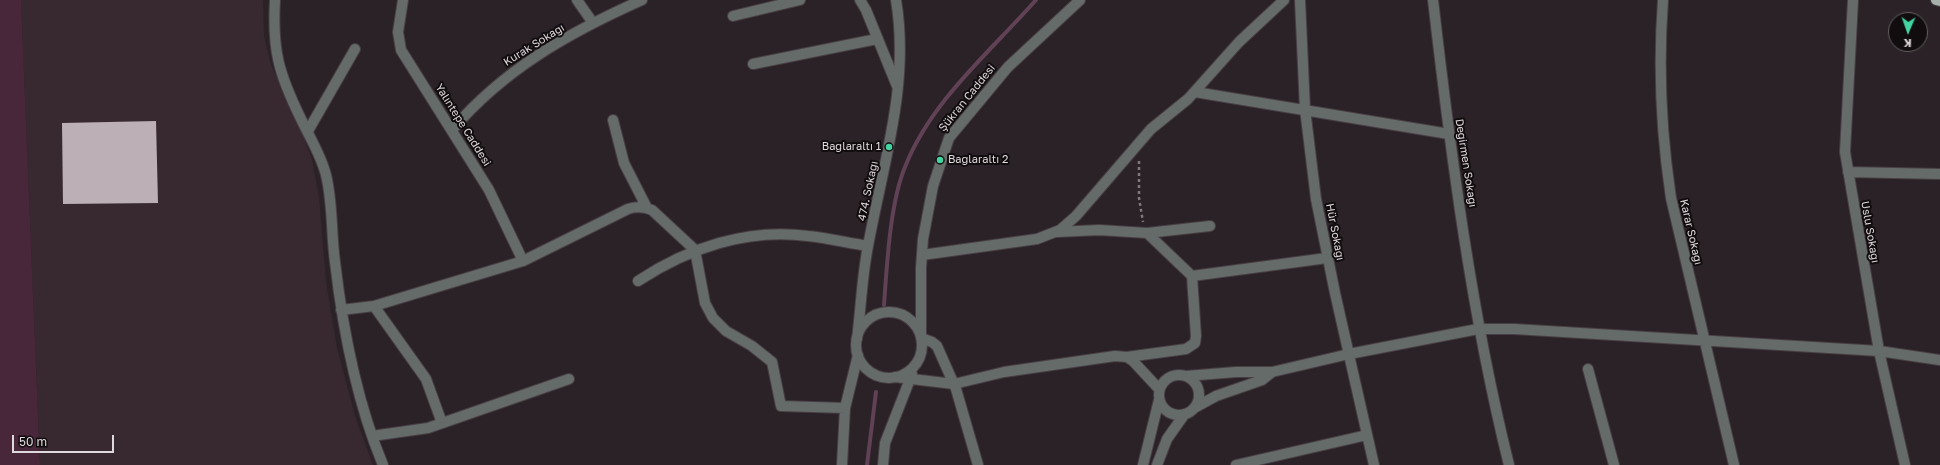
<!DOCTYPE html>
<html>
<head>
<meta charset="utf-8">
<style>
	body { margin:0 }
	#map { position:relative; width:1940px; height:465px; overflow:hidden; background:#2b2227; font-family:"Golos Text",sans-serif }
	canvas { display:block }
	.north { position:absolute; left:1888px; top:12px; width:40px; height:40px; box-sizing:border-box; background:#110d0f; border:1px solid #635e61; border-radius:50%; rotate:182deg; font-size:11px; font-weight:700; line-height:16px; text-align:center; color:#dfd8dc }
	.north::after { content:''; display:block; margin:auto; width:14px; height:18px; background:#42d4a1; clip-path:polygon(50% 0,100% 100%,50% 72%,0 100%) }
	.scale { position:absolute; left:12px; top:435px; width:102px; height:18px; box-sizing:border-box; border:2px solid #dfd8dc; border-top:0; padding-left:5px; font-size:12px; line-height:14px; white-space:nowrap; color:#dfd8dc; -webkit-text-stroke:3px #110d0f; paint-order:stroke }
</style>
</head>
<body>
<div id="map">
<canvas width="1940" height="465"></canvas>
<div class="north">K</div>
<div class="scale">50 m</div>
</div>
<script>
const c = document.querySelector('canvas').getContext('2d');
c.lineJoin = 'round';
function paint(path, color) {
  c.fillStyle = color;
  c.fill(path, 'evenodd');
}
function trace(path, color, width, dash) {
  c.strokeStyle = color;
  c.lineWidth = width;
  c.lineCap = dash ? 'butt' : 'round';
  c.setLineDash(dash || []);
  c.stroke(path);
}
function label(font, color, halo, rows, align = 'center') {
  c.font = font + ' "Golos Text",sans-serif';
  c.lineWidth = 4;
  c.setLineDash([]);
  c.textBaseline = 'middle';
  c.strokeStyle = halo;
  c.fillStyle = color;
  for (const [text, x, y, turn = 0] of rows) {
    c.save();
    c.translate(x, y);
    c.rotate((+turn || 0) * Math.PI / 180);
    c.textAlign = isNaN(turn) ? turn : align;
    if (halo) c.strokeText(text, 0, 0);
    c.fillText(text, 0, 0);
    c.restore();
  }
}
const built = new Path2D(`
	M 21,0 L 263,0 L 264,36 L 271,65 L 300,126 L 312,160 L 319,197 L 326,282 L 337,348 L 355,416 L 373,465 L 40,465 Z`);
const green = new Path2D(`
	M 0,0 L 21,0 L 40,465 L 0,465 Z`);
const stream = new Path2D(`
	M 884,305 C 887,264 890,203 905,167 C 931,101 990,52 1036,0
	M 867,465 L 876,392`);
const building = new Path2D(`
	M 156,121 L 158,203 L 63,204 L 62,123 Z`);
const path = new Path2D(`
	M 1139,161 L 1139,198 L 1143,222`);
const minor = new Path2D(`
	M 275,0 C 272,51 279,74 301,119 C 310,138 321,155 326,175 C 333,203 331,233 335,262 C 343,331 356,400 383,465
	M 403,0 L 398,32 L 401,50 L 489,190 L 523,261
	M 577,0 L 593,23
	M 860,0 L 866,10 L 897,86
	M 1300,0 L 1305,109 L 1316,199 L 1335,293 L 1374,465
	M 1433,0 C 1451,156 1471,312 1509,465
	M 1663,0 C 1658,67 1661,132 1671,198 L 1734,465
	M 1853,0 L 1845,152 L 1879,351 L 1905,465
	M 733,16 L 800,0
	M 753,64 L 877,39
	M 1195,92 L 1449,134
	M 613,120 L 624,163 L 647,208
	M 452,130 C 504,69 570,32 642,0
	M 308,131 L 355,49
	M 1848,172 L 1940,174
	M 1057,232 L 1099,230 L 1147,233 L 1210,226
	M 1147,233 L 1192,276
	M 922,255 L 1037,239 L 1060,230 L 1076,216 L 1151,129 L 1188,99 L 1239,42 L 1284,0
	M 638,281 C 688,248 747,228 808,236 C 828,238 848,243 868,246
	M 374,306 L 426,379 L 442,423
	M 341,310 L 374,306 L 523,261 L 628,209 C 637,206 644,207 652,210 L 695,250 L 705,303 L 713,318 L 726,331 L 752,346 L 772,362 L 781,406 L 845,408
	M856 345a33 33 0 1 1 66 0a33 33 0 1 1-66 0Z
	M 921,335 L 921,268 L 923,239 L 933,186 L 949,138 L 1008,67 L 1080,0
	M 921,338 L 932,342 L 937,346 L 956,389 L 978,465
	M 857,339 C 861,308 862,276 868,246 C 883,164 910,84 896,0
	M 1127,357 L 1186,349 L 1195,343 L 1196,336 L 1192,276 L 1327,258
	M 1588,369 L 1614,465
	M1159 395a20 20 0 1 1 40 0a20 20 0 1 1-40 0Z
	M 1186,376 L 1236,372 L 1272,372 L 1349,354 L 1478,329 L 1514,329 L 1879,351 L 1940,360
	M 895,377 L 954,384 L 1004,372 L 1115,356 L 1127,357 L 1133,361 L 1159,389
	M 1196,407 L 1216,396 L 1262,380 L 1272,372
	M 372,436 L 428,428 L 569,379
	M 842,465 L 845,408 L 858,355
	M 883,465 L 885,443 L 912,374
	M 1143,465 L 1159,400
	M 1157,465 L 1167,439 L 1184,415
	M 1236,465 L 1367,435`);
const major = new Path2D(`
	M 1936,0 L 1940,1`);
const markers = [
	[889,147,4,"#42d4a1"],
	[940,160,4,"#42d4a1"]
];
const streetNames = [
	["Kurak Sokağı",534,45,-32],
	["Şükran Caddesi",967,98,-51],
	["Yalıntepe Caddesi",463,125,58],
	["Değirmen Sokağı",1466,163,81],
	["474. Sokağı",868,191,-78],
	["Hür Sokağı",1335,232,79],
	["Karar Sokağı",1691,232,77],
	["Uslu Sokağı",1870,232,80]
];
const poiNames = [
	["Bağlaraltı 1",881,147],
	["Bağlaraltı 2",948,160,"left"]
];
paint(built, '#382930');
paint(green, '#49273b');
trace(stream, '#604155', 4);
paint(building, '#bcafb6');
trace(minor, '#483f44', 12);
trace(major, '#483f44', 12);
trace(path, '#80787c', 2.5, [3, 3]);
trace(minor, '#656b68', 10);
trace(major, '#a6b1ac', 10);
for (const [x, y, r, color] of markers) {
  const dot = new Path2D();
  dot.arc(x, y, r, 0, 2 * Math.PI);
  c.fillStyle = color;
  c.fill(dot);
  trace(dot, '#110d0f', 1.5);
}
label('11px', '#dfd8dc', '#110d0f', streetNames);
label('11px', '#dfd8dc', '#110d0f', poiNames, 'right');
</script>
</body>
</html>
